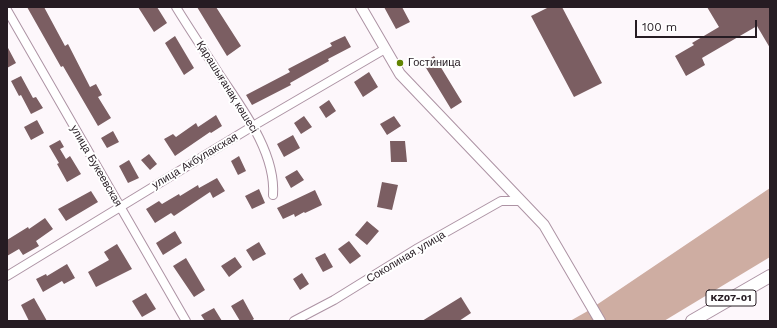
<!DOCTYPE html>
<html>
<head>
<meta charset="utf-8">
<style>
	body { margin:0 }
	#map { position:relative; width:777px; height:328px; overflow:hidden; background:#fdf7fb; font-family:"Work Sans",sans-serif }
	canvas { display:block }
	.frame { position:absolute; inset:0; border:8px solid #261c23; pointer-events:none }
	.scale { position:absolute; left:635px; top:20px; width:122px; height:18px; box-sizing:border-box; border:2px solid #261c23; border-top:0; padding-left:5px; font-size:12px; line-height:14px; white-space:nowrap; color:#261c23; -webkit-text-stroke:3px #fff; paint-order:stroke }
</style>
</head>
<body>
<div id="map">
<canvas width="777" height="328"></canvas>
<div class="frame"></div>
<div class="scale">100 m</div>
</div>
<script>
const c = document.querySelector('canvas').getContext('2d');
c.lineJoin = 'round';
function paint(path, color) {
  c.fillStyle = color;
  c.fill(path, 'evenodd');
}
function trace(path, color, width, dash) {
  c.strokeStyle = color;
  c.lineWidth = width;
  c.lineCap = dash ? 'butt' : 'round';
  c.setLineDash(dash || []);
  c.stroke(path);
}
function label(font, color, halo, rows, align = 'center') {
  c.font = font + ' "Work Sans",sans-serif';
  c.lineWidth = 4;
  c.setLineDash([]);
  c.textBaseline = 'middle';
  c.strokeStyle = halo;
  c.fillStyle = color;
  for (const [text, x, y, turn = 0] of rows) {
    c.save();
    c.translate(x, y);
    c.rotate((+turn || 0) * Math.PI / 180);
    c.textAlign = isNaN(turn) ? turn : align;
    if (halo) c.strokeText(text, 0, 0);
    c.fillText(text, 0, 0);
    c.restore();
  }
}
const forest = new Path2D(`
	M 770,188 L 770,257 L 664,321 L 570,321 L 586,312 Z`);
const building = new Path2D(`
	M 27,7 L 44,7 L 65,46 L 68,44 L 90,87 L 96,84 L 102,95 L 98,97 L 111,118 L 98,126 L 63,66 L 61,67 Z
	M 138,7 L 157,7 L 167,23 L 154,32 Z
	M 197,7 L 216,7 L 241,46 L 227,56 Z
	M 384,7 L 402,7 L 410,22 L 396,29 Z
	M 549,7 L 562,7 L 602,83 L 574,97 L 531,16 Z
	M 707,7 L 770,7 L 770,48 L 757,26 L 702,58 L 705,65 L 686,76 L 675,56 L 694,45 L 692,43 L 719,27 Z
	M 175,36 L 194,68 L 184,75 L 165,43 Z
	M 345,36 L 351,47 L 328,59 L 329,61 L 290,83 L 291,85 L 252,105 L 246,95 L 290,72 L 288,69 L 332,46 L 330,43 Z
	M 7,46 L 16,63 L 7,68 Z
	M 434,56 L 462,102 L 451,109 L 423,63 Z
	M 369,72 L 378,87 L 363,97 L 354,82 Z
	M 21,76 L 33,98 L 36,97 L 43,108 L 31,114 L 21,95 L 19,96 L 11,81 Z
	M 329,100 L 336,111 L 326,118 L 319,107 Z
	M 216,115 L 222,126 L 211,133 L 210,132 L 175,156 L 164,139 L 173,134 L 176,137 L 196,123 L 198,127 Z
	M 304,116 L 312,127 L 301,134 L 294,123 Z
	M 394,116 L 401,126 L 387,135 L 380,124 Z
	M 37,120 L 44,133 L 31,140 L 24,127 Z
	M 113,131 L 119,142 L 107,148 L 101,138 Z
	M 293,135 L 300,148 L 284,157 L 277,144 Z
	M 60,140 L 64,147 L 60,149 L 66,159 L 70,156 L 81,174 L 67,182 L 57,164 L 59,163 L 49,146 Z
	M 390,141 L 405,141 L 407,162 L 391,162 Z
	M 149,154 L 157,164 L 150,170 L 141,160 Z
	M 239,156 L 246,171 L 238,175 L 231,161 Z
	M 129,160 L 139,178 L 128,183 L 119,166 Z
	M 297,170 L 304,180 L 291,188 L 285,177 Z
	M 217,178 L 225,191 L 213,198 L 210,192 L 174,216 L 171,213 L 155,223 L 146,209 L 159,201 L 162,204 L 179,194 L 180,196 L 198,185 L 199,188 Z
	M 382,182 L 398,185 L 392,210 L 377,207 Z
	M 259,189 L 265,203 L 252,209 L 245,196 Z
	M 315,190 L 322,205 L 305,213 L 304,212 L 295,217 L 294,214 L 283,219 L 277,208 Z
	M 91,191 L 98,202 L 66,221 L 58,209 Z
	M 45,218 L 53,229 L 36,241 L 39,246 L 23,255 L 19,249 L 7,256 L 7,240 L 28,227 L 29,229 Z
	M 367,221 L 379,231 L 367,245 L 355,235 Z
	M 175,231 L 182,243 L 163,255 L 156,243 Z
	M 349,241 L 361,256 L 350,264 L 338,249 Z
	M 259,242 L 266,254 L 253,261 L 246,250 Z
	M 117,244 L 132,269 L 96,287 L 88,272 L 109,260 L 104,252 Z
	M 325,253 L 333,267 L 323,272 L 315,258 Z
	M 235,257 L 242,267 L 229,277 L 221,266 Z
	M 186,258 L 205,290 L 194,297 L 173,266 Z
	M 67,264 L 75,278 L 64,284 L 62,281 L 43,292 L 36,279 L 46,274 L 47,276 Z
	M 302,273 L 309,284 L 300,290 L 293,279 Z
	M 146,293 L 156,309 L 142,317 L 132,301 Z
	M 461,297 L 471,313 L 459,321 L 422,321 Z
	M 34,298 L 47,321 L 29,321 L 21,305 Z
	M 243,299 L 254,319 L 251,321 L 240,321 L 231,306 Z
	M 214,308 L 222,321 L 205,321 L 201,315 Z`);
const minor = new Path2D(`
	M 176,7 C 190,30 205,52 219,74 C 241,107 276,152 273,195
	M 7,10 L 186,321
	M 7,276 L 253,126 L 385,49
	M 294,321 L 334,300 L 418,248 L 501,201 L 520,201`);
const tertiary = new Path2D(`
	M 361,7 L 400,74 L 544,225 L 600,321`);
const primary = new Path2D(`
	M 692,321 L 770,276`);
const markers = [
	[400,63,4,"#618401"]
];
const shields = [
	[731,298,50]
];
const shieldNames = [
	["KZ07-01",731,298]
];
const poiNames = [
	["Гостиница",408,63]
];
const streetNames = [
	["Қарашығанақ көшесі",227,87,58],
	["улица Акбулакская",195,161,-31],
	["улица Букеевская",96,166,60],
	["Соколиная улица",406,257,-31]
];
paint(forest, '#ceada2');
paint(building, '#7b5e62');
trace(minor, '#ad93a4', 10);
trace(tertiary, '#ad93a4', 12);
trace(primary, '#ad93a4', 14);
trace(minor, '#fff', 8);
trace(tertiary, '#fff', 10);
trace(primary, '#fff', 12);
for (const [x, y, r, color] of markers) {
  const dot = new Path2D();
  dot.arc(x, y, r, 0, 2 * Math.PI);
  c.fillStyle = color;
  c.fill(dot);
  trace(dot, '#fff', 1.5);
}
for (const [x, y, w] of shields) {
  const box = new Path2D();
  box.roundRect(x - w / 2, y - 8, w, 16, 3);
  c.fillStyle = '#fff';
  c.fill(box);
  trace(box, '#261c23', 1);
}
label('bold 10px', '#261c23', null, shieldNames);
label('11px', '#261c23', '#fff', poiNames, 'left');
label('11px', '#261c23', '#fff', streetNames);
</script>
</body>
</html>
